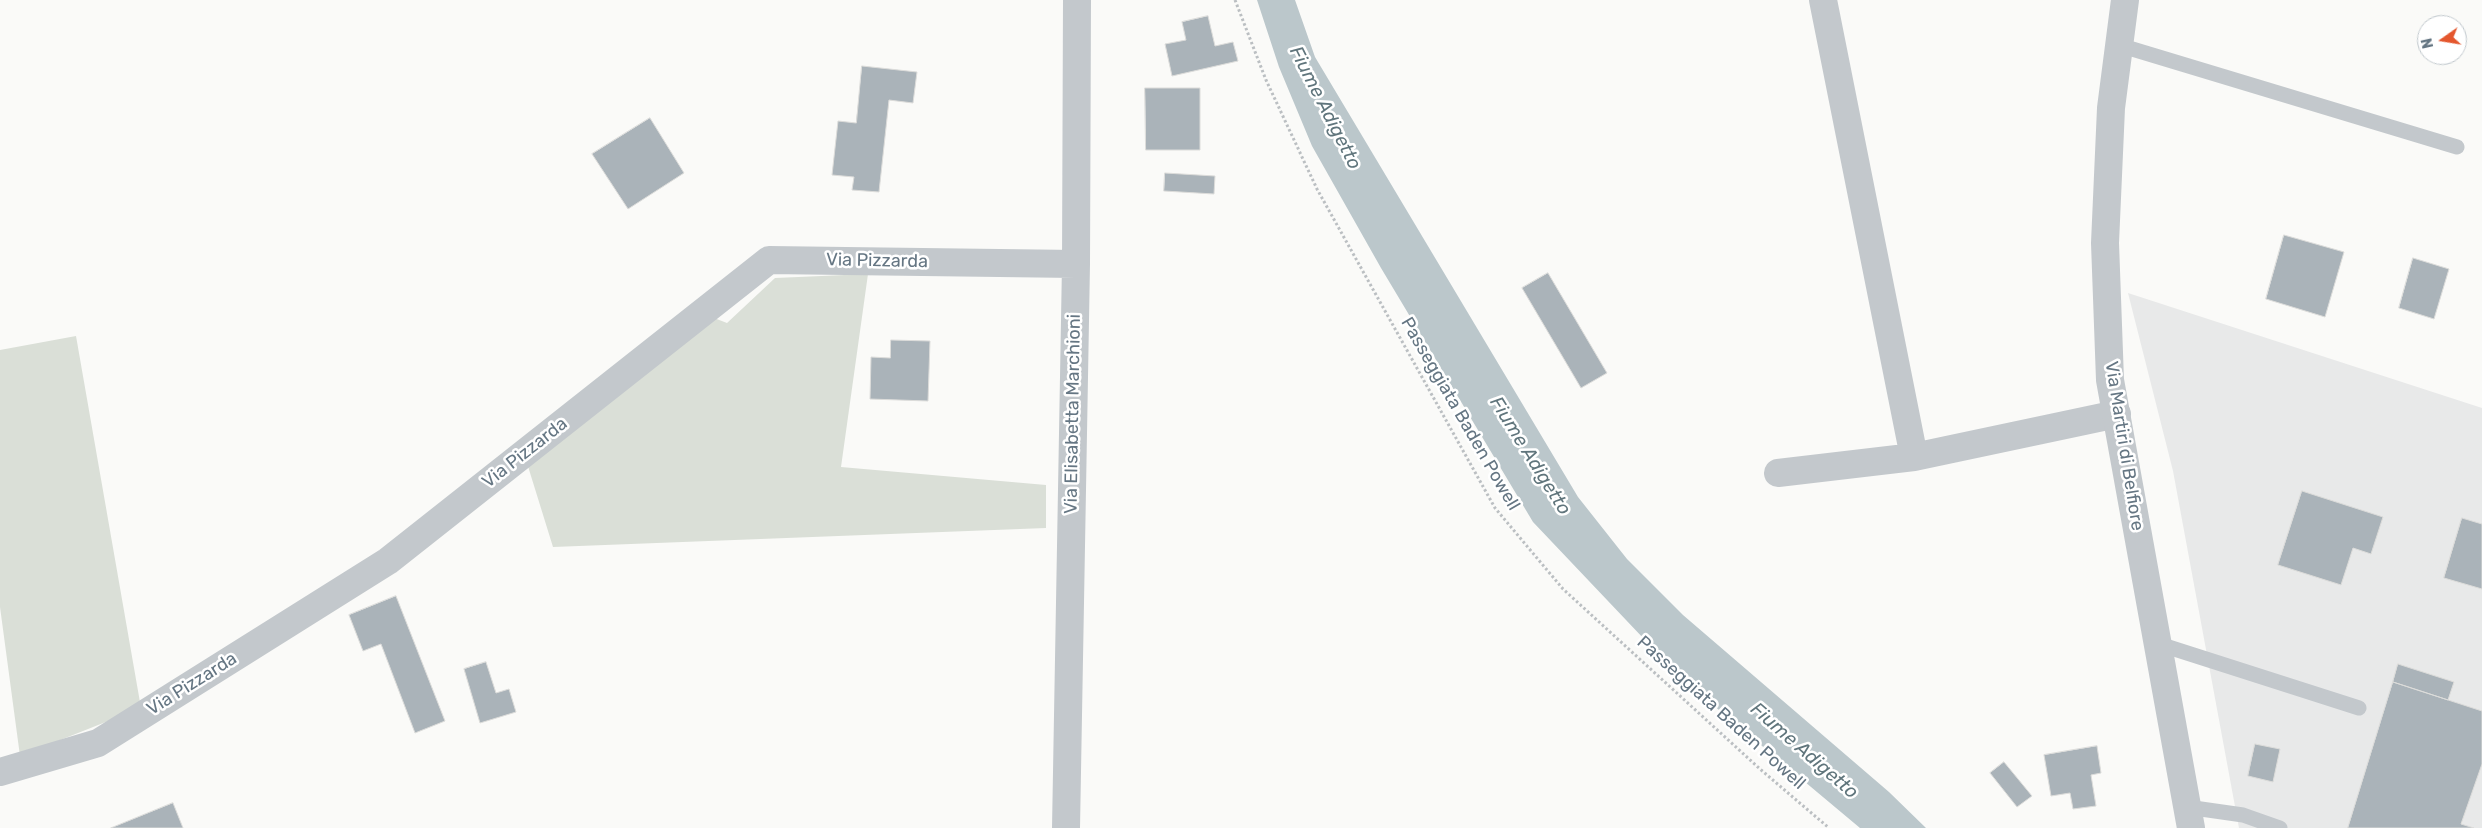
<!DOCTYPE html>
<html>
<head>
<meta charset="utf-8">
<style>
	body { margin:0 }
	#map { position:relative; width:2482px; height:828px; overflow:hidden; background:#fafaf8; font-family:Rubik,sans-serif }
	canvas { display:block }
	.north { position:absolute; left:2417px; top:15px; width:50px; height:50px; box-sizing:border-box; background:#fff; border:1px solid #c1c8cd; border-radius:50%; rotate:257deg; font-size:14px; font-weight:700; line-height:20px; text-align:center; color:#657683 }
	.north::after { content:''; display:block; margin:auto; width:18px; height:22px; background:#e4572e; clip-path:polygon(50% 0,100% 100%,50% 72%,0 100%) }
</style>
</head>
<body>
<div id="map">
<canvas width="2482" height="828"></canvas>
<div class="north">N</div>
</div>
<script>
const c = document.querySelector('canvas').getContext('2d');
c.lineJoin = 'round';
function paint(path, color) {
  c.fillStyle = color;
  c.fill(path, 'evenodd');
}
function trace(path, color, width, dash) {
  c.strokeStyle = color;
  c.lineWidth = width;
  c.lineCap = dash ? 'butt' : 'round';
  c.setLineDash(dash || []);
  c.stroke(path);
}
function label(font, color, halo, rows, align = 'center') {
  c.font = font + ' Rubik,sans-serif';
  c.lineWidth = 5;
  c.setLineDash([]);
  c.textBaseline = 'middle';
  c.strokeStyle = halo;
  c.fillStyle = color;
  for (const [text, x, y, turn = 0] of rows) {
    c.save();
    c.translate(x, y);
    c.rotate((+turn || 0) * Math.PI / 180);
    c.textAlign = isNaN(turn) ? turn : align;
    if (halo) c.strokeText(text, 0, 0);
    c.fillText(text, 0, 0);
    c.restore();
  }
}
const built = new Path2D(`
	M 2128,293 L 2482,408 L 2482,828 L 2239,828 L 2173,471 Z`);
const green = new Path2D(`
	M 868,274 L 841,467 L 1046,485 L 1046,528 L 553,547 L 522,447 L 696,311 L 727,323 L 775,278 Z
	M 76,336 L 141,708 L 20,756 L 0,607 L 0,350 Z`);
const water = new Path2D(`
	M 1257,0 L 1295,0 L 1315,57 L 1578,497 L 1627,559 L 1683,615 L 1889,792 L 1926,828 L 1860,828 L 1682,679 L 1533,522 L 1381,268 L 1312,146 L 1279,67 Z`);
const building = new Path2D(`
	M 1208,16 L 1215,46 L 1233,42 L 1238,61 L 1172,76 L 1165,44 L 1186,40 L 1182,22 Z
	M 862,66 L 917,72 L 913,103 L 889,100 L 879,192 L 852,190 L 854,177 L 832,175 L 838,121 L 856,123 Z
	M 1145,88 L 1200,88 L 1200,150 L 1146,150 Z
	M 650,118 L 684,173 L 628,209 L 592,154 Z
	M 1165,173 L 1215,176 L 1214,194 L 1164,191 Z
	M 2284,235 L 2344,252 L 2325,317 L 2266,299 Z
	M 2413,258 L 2449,269 L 2434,319 L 2399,308 Z
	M 1548,273 L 1607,373 L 1581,388 L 1522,288 Z
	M 891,340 L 930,341 L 928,401 L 870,399 L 871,357 L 890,358 Z
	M 2302,491 L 2383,517 L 2371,554 L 2353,548 L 2341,585 L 2278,565 Z
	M 2462,518 L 2482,524 L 2482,589 L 2444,578 Z
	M 396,596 L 445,721 L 415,733 L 381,644 L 363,651 L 349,615 Z
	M 486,662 L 496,693 L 509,689 L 516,712 L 480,723 L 464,669 Z
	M 2398,664 L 2454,682 L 2448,700 L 2393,682 Z
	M 2393,682 L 2482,711 L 2482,764 L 2461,824 L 2474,828 L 2348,828 Z
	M 2255,744 L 2280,749 L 2273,782 L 2248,776 Z
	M 2097,746 L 2101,773 L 2091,775 L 2096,806 L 2073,809 L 2070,793 L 2051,796 L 2044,755 Z
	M 2004,762 L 2032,796 L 2017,807 L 1990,773 Z
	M 173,803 L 183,828 L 111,828 Z`);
const path = new Path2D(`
	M 1235,0 L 1266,80 L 1317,189 L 1495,508 L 1563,589 L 1760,769 L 1829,828`);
const service = new Path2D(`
	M 2119,45 L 2457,147
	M 2159,644 L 2359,708
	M 2187,807 L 2243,815 L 2280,828`);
const minor = new Path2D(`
	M 1823,0 L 1914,457
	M 1778,473 L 1914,457 L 2117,414
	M 0,772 L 98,743 L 388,561 L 769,260 L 1076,264
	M 1066,828 L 1076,264 L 1077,0`);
const tertiary = new Path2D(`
	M 2125,0 L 2111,108 L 2105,243 L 2110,380 L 2191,828`);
const streetNames = [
	["Via Pizzarda",877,261,1],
	["Via Elisabetta Marchioni",1073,414,-89],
	["Passeggiata Baden Powell",1460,414,60],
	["Via Martiri di Belfiore",2124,446,81],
	["Via Pizzarda",525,453,-38],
	["Via Pizzarda",192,684,-32],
	["Passeggiata Baden Powell",1721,713,42]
];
const waterNames = [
	["Fiume Adigetto",1325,108,63],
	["Fiume Adigetto",1530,456,58],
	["Fiume Adigetto",1804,751,41]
];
paint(built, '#e8e9e9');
paint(green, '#dadfd7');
paint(water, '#bbc7cb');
paint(building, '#aab3b9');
trace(building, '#dcdcda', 1);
trace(path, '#bbbfc2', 3, [2.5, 2.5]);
trace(service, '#c3c8cc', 15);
trace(minor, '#c3c8cc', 28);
trace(tertiary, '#c3c8cc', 28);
label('18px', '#657683', '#fff', streetNames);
label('italic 19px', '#60757c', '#fff', waterNames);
</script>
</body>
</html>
